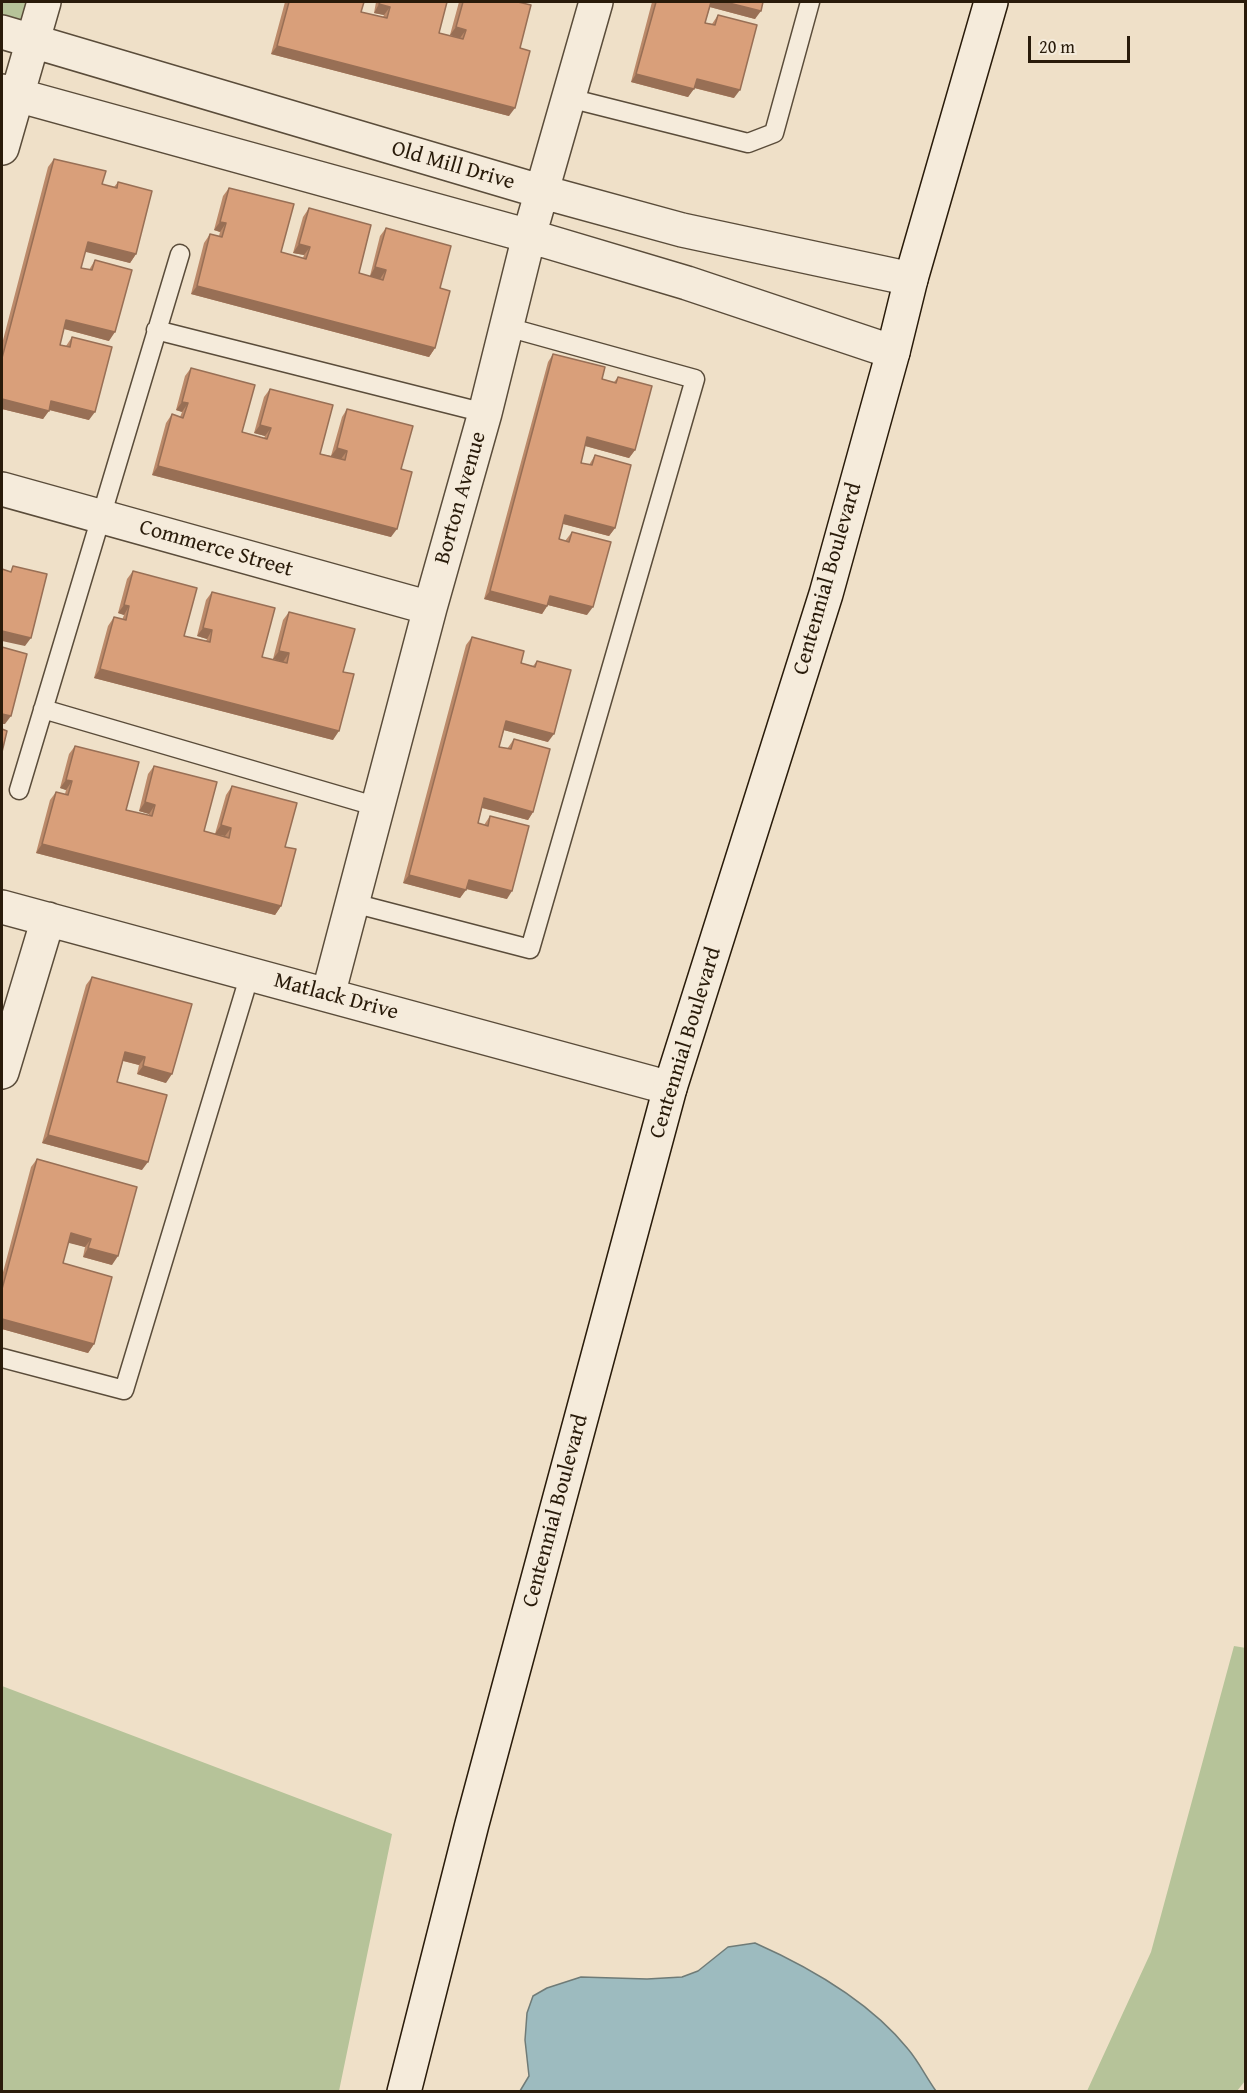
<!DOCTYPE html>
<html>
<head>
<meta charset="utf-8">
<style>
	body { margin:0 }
	#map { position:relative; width:1247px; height:2093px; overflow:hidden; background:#efe0c8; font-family:"Gentium Book Plus",serif }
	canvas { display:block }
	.frame { position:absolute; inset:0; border:3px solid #291b0a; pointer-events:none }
	.scale { position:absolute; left:1028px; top:36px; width:102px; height:27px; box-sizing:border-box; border:3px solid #291b0a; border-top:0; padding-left:8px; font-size:18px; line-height:21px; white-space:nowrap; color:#291b0a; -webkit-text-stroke:4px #f5ebdb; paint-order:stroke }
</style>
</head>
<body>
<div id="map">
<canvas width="1247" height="2093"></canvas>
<div class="frame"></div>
<div class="scale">20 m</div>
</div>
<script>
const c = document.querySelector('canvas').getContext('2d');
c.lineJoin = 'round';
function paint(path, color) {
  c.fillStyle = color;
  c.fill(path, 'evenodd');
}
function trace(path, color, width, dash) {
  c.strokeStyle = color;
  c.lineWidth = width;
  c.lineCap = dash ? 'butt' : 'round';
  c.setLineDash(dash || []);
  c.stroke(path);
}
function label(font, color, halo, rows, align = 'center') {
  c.font = font + ' "Gentium Book Plus",serif';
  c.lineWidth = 4.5;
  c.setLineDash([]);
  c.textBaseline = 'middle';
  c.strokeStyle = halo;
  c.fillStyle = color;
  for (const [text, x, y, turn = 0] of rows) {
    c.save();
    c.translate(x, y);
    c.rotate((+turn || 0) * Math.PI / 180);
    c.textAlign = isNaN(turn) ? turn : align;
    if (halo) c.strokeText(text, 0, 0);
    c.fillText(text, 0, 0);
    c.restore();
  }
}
const green = new Path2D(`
	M 2,2 L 44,2 L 32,41 L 2,32 Z
	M 1234,1646 L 1246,1648 L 1245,2081 L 1237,2091 L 1087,2091 L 1151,1952 Z
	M 2,1686 L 392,1834 L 339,2091 L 2,2091 Z`);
const water = new Path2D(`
	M 755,1943 C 809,1967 870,2002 908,2049 C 919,2062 926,2077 936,2091 L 520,2091 L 529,2076 L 525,2040 L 527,2013 L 533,1996 L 547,1988 L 581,1977 L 647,1979 L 682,1977 L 698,1971 L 728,1947 Z`);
const lane = new Path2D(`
	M 569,98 L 748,143 L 774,133 L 810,2
	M 156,330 L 485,413
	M 43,709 L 378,807
	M 19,790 L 180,254
	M 353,903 L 530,949 L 695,379 L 507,327
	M 2,1358 L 124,1390 L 250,974`);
const street = new Path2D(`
	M 2,32 L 543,192 L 682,230 L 911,279
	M 2,91 L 529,236 L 687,283 L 893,352
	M 2,148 L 44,2
	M 2,489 L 430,608
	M 2,907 L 670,1088
	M 328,995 L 430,608 L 485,413 L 529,236 L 596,2
	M 2,1072 L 48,919`);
const secondary = new Path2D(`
	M 404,2092 L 472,1824 L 670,1088 L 826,594 L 893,352 L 911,279 L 991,2`);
const wall = new Path2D(`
	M 285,2 L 364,2 L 361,12 L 383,17 L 384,15 L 374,13 L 376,2 L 447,2 L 439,33 L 460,39 L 450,35 L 459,2 L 518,2 L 520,48 L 509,116 L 271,54 Z
	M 652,2 L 763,2 L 755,19 L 710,7 L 705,23 L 712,24 L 718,15 L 734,98 L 694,88 L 688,97 L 631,82 Z
	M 54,159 L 102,184 L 114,187 L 118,182 L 136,254 L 130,263 L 85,251 L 81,268 L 89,270 L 95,260 L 109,341 L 64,329 L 60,345 L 66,346 L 72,337 L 89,420 L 49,410 L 43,419 L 2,409 L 2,344 L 48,167 Z
	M 229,188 L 281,252 L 303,258 L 304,255 L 293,253 L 303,217 L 309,208 L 359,273 L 380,279 L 370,276 L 380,236 L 386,228 L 440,288 L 435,348 L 429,357 L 191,294 L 204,243 L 210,234 L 219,236 L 220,232 L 214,230 L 223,196 Z
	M 553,354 L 602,379 L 614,382 L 618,377 L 635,450 L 629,458 L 585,446 L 581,463 L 589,465 L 595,455 L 615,528 L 609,536 L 563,524 L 559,539 L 565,541 L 572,532 L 587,615 L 548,605 L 542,614 L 484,599 L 548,362 Z
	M 191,368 L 242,432 L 264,438 L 265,436 L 254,433 L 264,397 L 270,389 L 320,454 L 331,456 L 342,417 L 347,409 L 401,469 L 391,537 L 152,475 L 166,423 L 172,414 L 180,417 L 182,412 L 176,410 L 185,376 Z
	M 133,571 L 184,636 L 206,641 L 207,639 L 197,636 L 206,600 L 212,592 L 262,657 L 283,662 L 273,659 L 283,620 L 289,612 L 343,672 L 333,740 L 94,678 L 108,626 L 114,617 L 122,620 L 124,615 L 118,613 L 127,579 Z
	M 472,637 L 521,663 L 533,666 L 537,661 L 548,742 L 504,730 L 499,747 L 507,749 L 514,739 L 533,812 L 528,820 L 482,808 L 478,823 L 484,825 L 490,816 L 507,899 L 466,889 L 460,898 L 403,883 L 466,645 Z
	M 75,746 L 126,810 L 149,816 L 149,814 L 139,811 L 148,774 L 154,766 L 204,831 L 225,837 L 225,836 L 215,834 L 226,795 L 232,786 L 285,847 L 281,906 L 275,915 L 36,853 L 50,800 L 56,792 L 65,794 L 66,790 L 60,788 L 69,754 Z
	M 92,977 L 166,1083 L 137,1074 L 139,1065 L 123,1061 L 117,1082 L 142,1170 L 42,1143 L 86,985 Z
	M 37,1159 L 112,1265 L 83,1257 L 85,1247 L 68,1242 L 63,1263 L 94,1344 L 88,1353 L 2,1329 L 2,1276 L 31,1167 Z`);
const shadedWall = new Path2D(`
	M 710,2 L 725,2 L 761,11 L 755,19 L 706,6 Z
	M 379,4 L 390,7 L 384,15 L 374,13 Z
	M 456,27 L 466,30 L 460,38 L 450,35 Z
	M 277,46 L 515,108 L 509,116 L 271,54 Z
	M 636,74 L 694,89 L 688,97 L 631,82 Z
	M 697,79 L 740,90 L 734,98 L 691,87 Z
	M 220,222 L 226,223 L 220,232 L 214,230 Z
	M 88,242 L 136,254 L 130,263 L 82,251 Z
	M 299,244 L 310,247 L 304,255 L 293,253 Z
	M 375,267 L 386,270 L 380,279 L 370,276 Z
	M 197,286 L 435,348 L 429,357 L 191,294 Z
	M 66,320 L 115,332 L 109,341 L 61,328 Z
	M 2,399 L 49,411 L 43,419 L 2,409 Z
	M 51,401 L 95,412 L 89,420 L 46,409 Z
	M 182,402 L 188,403 L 182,412 L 176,410 Z
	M 260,425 L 271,428 L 265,436 L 254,433 Z
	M 587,437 L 635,450 L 629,458 L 582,445 Z
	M 337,448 L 347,451 L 341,459 L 331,456 Z
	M 158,466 L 397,529 L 391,537 L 152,475 Z
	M 565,515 L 615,528 L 609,536 L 560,523 Z
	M 490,591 L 547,606 L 542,614 L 484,599 Z
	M 550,596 L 593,607 L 587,615 L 544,604 Z
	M 124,605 L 129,606 L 124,615 L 118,613 Z
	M 203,628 L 212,630 L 207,639 L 197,636 Z
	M 2,631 L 31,638 L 25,646 L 2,641 Z
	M 279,651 L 289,653 L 283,662 L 273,659 Z
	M 100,669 L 339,731 L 333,740 L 94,678 Z
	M 2,714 L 11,716 L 5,724 L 2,724 Z
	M 506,721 L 554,734 L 548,742 L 500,729 Z
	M 66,780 L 72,781 L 66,790 L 60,788 Z
	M 484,798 L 533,812 L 528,820 L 479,807 Z
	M 145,802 L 155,805 L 149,814 L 139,811 Z
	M 221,825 L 231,828 L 225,836 L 215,834 Z
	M 42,844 L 281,906 L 275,915 L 36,853 Z
	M 409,875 L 466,890 L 460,898 L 403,883 Z
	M 469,880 L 512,891 L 507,899 L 463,888 Z
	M 125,1052 L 145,1057 L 139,1065 L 120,1060 Z
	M 143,1066 L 172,1074 L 166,1083 L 137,1074 Z
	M 48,1135 L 148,1162 L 142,1170 L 42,1143 Z
	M 71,1233 L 91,1239 L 85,1247 L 65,1242 Z
	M 88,1248 L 118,1256 L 112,1265 L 83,1257 Z
	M 2,1319 L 94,1344 L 88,1353 L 2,1329 Z`);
const building = new Path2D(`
	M 289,2 L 364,2 L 361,12 L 387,18 L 390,7 L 379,4 L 380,2 L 447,2 L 439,33 L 463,39 L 466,30 L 456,27 L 463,2 L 518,2 L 531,5 L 520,48 L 530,51 L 515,108 L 277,46 Z
	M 656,2 L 711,2 L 705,23 L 715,25 L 718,15 L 757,25 L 740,90 L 697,79 L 694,89 L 636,74 Z
	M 725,2 L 763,2 L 761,11 Z
	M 54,159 L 106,171 L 102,184 L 117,188 L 118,182 L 152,191 L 136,254 L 88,242 L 81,268 L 92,270 L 95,260 L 132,270 L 115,332 L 66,320 L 60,345 L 70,347 L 72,337 L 112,347 L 95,412 L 51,401 L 49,411 L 2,399 L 2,358 Z
	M 229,188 L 294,204 L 281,252 L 306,259 L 310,247 L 299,244 L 309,208 L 371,225 L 359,273 L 383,280 L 386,270 L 375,267 L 386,228 L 451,246 L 440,288 L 450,291 L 435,348 L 197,286 L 210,234 L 222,237 L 226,223 L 220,222 Z
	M 553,354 L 605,367 L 602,379 L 616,383 L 618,377 L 652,386 L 635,450 L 587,437 L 581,463 L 592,465 L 595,455 L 631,465 L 615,528 L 565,515 L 559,539 L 569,542 L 572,532 L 611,542 L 593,607 L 550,596 L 547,606 L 490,591 Z
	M 191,368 L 255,385 L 242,432 L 267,439 L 271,428 L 260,425 L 270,389 L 333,405 L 320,454 L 345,460 L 347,451 L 337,448 L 347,409 L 413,426 L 401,469 L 412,472 L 397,529 L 158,466 L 172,414 L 183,418 L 188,403 L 182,402 Z
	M 13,566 L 47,574 L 31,638 L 2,631 L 2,569 L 11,572 Z
	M 133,571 L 197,588 L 184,636 L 210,642 L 212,630 L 203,628 L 212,592 L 275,608 L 262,657 L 287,663 L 289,653 L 279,651 L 289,612 L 355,629 L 343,672 L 354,674 L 339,731 L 100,669 L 114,617 L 126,620 L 129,606 L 124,605 Z
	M 472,637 L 524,651 L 521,663 L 535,667 L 537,661 L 571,670 L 554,734 L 506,721 L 499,747 L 511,749 L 514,739 L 550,749 L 533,812 L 484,798 L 478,823 L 488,826 L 490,816 L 529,826 L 512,891 L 469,880 L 466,890 L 409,875 Z
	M 2,647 L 27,654 L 11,716 L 2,714 Z
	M 2,729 L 7,731 L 2,752 Z
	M 75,746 L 139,762 L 126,810 L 152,816 L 155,805 L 145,802 L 154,766 L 217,782 L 204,831 L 229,838 L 231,828 L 221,825 L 232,786 L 297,803 L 285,847 L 296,849 L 281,906 L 42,844 L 56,792 L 68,795 L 72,781 L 66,780 Z
	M 92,977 L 192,1004 L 172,1074 L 143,1066 L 145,1057 L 125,1052 L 117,1082 L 167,1095 L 148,1162 L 48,1135 Z
	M 37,1159 L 137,1187 L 118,1256 L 88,1248 L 91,1239 L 71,1233 L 63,1263 L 112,1277 L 94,1344 L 2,1319 L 2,1289 Z`);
const streetNames = [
	["Old Mill Drive",453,166,16],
	["Borton Avenue",461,498,-74],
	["Commerce Street",216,549,16],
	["Centennial Boulevard",828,579,-74],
	["Matlack Drive",336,997,15],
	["Centennial Boulevard",686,1043,-73],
	["Centennial Boulevard",556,1511,-75]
];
paint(green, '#b6c399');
paint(water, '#9dbbbf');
trace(water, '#6f7b77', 1.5);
trace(lane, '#5a4c3a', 21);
trace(street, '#5a4c3a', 36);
trace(secondary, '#291b0a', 36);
trace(lane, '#f5ebdb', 18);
trace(street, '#f5ebdb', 33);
trace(secondary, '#f5ebdb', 33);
paint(wall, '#bb8969');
paint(shadedWall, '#986f55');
paint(building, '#d99f7a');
trace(building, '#986f55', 1.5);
label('22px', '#291b0a', '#f5ebdb', streetNames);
</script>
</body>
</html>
